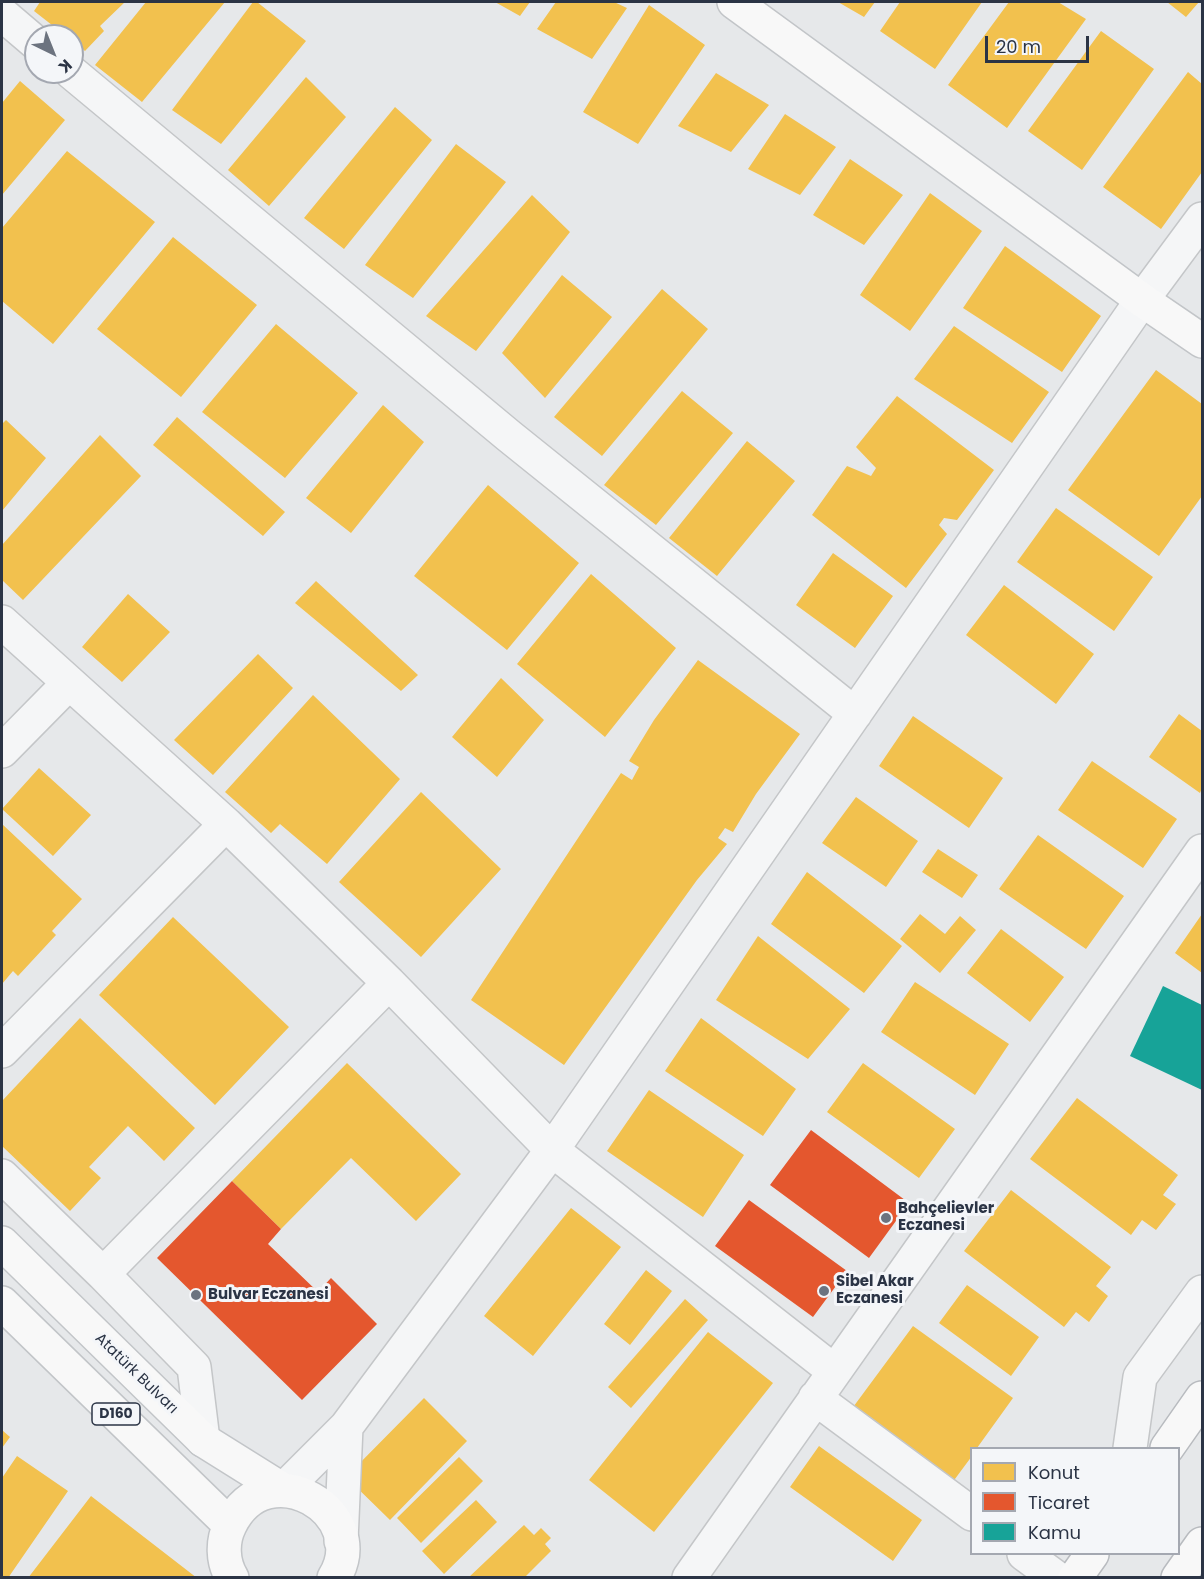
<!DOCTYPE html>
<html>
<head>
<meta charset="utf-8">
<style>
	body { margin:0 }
	#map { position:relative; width:1204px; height:1579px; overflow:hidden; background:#e6e8ea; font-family:Poppins,sans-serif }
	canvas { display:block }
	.frame { position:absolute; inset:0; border:3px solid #2b3445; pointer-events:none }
	.legend { position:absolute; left:970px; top:1447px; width:210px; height:108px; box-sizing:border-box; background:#f4f6f9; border:2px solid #a4a8b1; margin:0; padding:8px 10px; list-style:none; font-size:18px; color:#2b3445 }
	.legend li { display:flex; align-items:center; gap:12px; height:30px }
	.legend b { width:30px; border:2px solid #a4a8b1 }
	.north { position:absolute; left:24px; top:24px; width:60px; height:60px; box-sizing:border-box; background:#f4f6f9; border:2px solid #a4a8b1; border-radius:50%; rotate:137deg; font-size:16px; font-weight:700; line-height:24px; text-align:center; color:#2b3445 }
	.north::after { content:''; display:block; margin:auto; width:21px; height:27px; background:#6c737f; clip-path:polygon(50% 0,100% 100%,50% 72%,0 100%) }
	.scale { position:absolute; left:985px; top:36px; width:104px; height:27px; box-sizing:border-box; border:3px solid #2b3445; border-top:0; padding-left:8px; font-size:18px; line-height:21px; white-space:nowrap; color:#2b3445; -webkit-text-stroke:4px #f4f6f9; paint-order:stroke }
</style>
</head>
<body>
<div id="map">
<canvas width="1204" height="1579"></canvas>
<div class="frame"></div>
<ul class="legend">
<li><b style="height:16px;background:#f2c14e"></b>Konut</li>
<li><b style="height:16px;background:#e4572e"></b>Ticaret</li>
<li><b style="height:16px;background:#17a398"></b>Kamu</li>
</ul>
<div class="north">K</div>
<div class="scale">20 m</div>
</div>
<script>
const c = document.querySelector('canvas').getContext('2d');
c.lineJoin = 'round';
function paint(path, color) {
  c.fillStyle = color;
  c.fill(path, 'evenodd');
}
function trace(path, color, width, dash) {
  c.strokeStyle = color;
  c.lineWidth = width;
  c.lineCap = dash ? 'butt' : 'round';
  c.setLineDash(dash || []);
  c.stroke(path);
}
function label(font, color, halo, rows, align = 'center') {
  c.font = font + ' Poppins,sans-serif';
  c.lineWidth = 6;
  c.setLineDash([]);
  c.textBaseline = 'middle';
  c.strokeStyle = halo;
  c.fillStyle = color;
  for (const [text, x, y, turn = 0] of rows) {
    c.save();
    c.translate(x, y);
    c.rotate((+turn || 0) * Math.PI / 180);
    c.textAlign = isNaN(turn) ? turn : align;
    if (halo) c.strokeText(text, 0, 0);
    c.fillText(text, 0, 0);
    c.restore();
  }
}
const homes = new Path2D(`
	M 40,2 L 125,2 L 100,26 L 104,31 L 85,51 L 72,40 L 72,36 L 66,36 L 34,11 Z
	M 146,2 L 225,2 L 142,102 L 95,65 Z
	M 253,2 L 257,2 L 306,41 L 221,144 L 172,110 Z
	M 495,2 L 530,2 L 520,16 Z
	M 556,2 L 614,2 L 627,8 L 592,59 L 537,29 Z
	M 838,2 L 875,2 L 864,17 Z
	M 900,2 L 982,2 L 935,69 L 880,31 Z
	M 1009,2 L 1058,2 L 1086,19 L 1007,128 L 948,85 Z
	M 1167,2 L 1199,2 L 1186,17 Z
	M 649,5 L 705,45 L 638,144 L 583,112 Z
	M 1101,31 L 1154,69 L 1082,170 L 1028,131 Z
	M 1188,72 L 1202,84 L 1202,172 L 1161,229 L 1103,187 Z
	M 716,73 L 769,105 L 731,152 L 678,126 Z
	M 306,77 L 346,117 L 269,206 L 228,170 Z
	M 20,81 L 65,120 L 2,195 L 2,103 Z
	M 395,107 L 432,140 L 344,249 L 304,218 Z
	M 785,114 L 836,147 L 800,195 L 748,169 Z
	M 456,144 L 506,182 L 413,298 L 365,265 Z
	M 67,151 L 155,222 L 53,344 L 2,301 L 2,228 Z
	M 850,159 L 903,195 L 864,245 L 813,215 Z
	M 930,193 L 982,231 L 910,331 L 860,295 Z
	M 532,195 L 570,232 L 476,351 L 426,316 Z
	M 173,237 L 257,305 L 181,397 L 97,329 Z
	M 1005,246 L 1101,316 L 1062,372 L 963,308 Z
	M 562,275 L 612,317 L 545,398 L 502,353 Z
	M 662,289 L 708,329 L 602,456 L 554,417 Z
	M 276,324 L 358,393 L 285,478 L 202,412 Z
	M 954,326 L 1049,392 L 1012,443 L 914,379 Z
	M 1156,370 L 1202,404 L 1202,496 L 1159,556 L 1068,490 Z
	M 682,391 L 733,433 L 656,525 L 604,485 Z
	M 897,396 L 994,470 L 957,520 L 944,518 L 939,525 L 947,534 L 906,588 L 812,515 L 847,466 L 871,476 L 876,468 L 856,447 Z
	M 383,405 L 424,442 L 351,533 L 306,498 Z
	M 177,417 L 285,512 L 263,536 L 153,445 Z
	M 6,420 L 46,458 L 2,511 L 2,424 Z
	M 100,435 L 141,476 L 23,600 L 2,580 L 2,545 Z
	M 747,441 L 795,481 L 717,576 L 669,538 Z
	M 488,485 L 579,563 L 507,650 L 414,576 Z
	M 1056,508 L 1153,577 L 1114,631 L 1017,562 Z
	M 833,553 L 893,596 L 855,648 L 796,605 Z
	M 591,574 L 676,648 L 605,737 L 517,664 Z
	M 316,581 L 418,675 L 401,691 L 295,603 Z
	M 1004,585 L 1094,654 L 1056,704 L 966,635 Z
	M 128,594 L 170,632 L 122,682 L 82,647 Z
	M 258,654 L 293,688 L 213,775 L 174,740 Z
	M 698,660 L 800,734 L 756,794 L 733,832 L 725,828 L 718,838 L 727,844 L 697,880 L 564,1065 L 471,1000 L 621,773 L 632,780 L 639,767 L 629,761 L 654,720 Z
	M 501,678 L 544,720 L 497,777 L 452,737 Z
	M 313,695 L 400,779 L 327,864 L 280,824 L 271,833 L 225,792 Z
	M 1179,714 L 1202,731 L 1202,788 L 1200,793 L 1149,757 Z
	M 913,716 L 1003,778 L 969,828 L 879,766 Z
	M 1092,761 L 1177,819 L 1143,868 L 1058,810 Z
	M 39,768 L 91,815 L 53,856 L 2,809 Z
	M 421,792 L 501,869 L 421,957 L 339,882 Z
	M 856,797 L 918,841 L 886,887 L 822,843 Z
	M 2,824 L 82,899 L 52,931 L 56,935 L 18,976 L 13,971 L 2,984 Z
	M 1038,835 L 1124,896 L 1086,949 L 999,889 Z
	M 938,849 L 978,875 L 962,898 L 922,872 Z
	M 807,872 L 902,946 L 864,993 L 771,924 Z
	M 920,914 L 945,934 L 960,916 L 976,930 L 940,973 L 900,939 Z
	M 1202,914 L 1202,973 L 1175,953 Z
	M 173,917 L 289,1027 L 215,1105 L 99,995 Z
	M 1001,929 L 1064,977 L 1030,1022 L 967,973 Z
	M 758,936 L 850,1009 L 808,1059 L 716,1000 Z
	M 915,982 L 1009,1044 L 975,1095 L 881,1032 Z
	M 80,1018 L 195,1128 L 164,1161 L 128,1126 L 89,1167 L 101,1178 L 70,1211 L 2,1146 L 2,1101 Z
	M 701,1018 L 796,1089 L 763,1136 L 665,1071 Z
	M 347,1063 L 461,1174 L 416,1221 L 351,1158 L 281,1229 L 232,1181 Z
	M 863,1063 L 955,1129 L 919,1178 L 827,1112 Z
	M 649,1090 L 744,1155 L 703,1217 L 607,1151 Z
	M 1077,1098 L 1178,1175 L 1163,1195 L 1176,1204 L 1156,1230 L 1142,1220 L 1131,1235 L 1030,1159 Z
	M 1011,1190 L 1111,1267 L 1096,1286 L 1108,1296 L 1089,1322 L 1076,1312 L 1064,1327 L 964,1251 Z
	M 571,1208 L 621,1247 L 533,1356 L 484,1316 Z
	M 646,1270 L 672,1291 L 630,1345 L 604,1324 Z
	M 967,1285 L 1039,1337 L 1011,1376 L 939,1323 Z
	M 685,1299 L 708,1320 L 631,1408 L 608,1387 Z
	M 913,1326 L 1013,1398 L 977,1448 L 972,1448 L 972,1456 L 949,1487 L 848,1414 Z
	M 708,1332 L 773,1383 L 654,1532 L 589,1480 Z
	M 424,1398 L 467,1441 L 390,1520 L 346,1477 Z
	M 2,1430 L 10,1437 L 2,1448 Z
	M 819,1446 L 922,1520 L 893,1561 L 790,1487 Z
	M 17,1456 L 68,1491 L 8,1578 L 2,1578 L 2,1478 Z
	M 459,1457 L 483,1481 L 421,1543 L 397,1518 Z
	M 91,1496 L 197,1578 L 28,1578 Z
	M 476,1500 L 497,1522 L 444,1574 L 422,1551 Z
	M 524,1525 L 534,1535 L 541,1528 L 551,1538 L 545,1544 L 551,1551 L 524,1578 L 468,1578 Z`);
const shops = new Path2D(`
	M 811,1130 L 909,1203 L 869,1258 L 770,1185 Z
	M 232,1181 L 281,1229 L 268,1244 L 318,1292 L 331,1278 L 377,1324 L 302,1400 L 157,1258 Z
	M 749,1200 L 847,1271 L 813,1317 L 715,1246 Z`);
const public = new Path2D(`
	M 1163,986 L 1202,1005 L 1202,1090 L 1130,1056 Z`);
const minor = new Path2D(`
	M 2,14 L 36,43
	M 71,72 L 509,436 L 855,714
	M 2,622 L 226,824 L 389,983 L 552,1150 L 834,1371
	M 2,751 L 69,683
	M 2,1051 L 226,824
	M 2,1176 L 103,1274 L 194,1367 L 203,1440
	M 103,1274 L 389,983
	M 815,1398 L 972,1514
	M 346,1427 L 552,1150 L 1142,300 L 1202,219
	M 1130,1448 L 1140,1377 L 1202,1292
	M 283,1490 L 346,1427 L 341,1541
	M 1024,1554 L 1057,1578
	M 689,1578 L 1202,851`);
const major = new Path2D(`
	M 734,2 L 1142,300 L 1202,341
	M 2,1243 L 203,1440 L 283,1490
	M 2,1303 L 230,1525
	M 232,1578 C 222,1561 222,1541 230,1525 C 267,1449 374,1513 334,1578`);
const highway = new Path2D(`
	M 1167,1448 L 1202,1398
	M 1075,1578 L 1092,1554
	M 1178,1578 L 1202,1544`);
const markers = [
	[886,1218,6,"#6c737f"],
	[824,1291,6,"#6c737f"],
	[196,1295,6,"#6c737f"]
];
const shields = [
	[116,1414,48]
];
const shieldNames = [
	["D160",116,1414]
];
const poiNames = [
	["Bahçelievler",898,1209],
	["Eczanesi",898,1226],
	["Sibel Akar",836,1282],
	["Eczanesi",836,1299],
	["Bulvar Eczanesi",208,1295]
];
const streetNames = [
	["Atatürk Bulvarı",136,1374,44]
];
paint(homes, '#f2c14e');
paint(shops, '#e4572e');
paint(public, '#17a398');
trace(minor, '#c4c6c8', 36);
trace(major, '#c2c5c8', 36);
trace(highway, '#b8bbbf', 36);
trace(minor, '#f5f6f7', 33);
trace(major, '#f8f8f8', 33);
trace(highway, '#f8f8f8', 33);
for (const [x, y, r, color] of markers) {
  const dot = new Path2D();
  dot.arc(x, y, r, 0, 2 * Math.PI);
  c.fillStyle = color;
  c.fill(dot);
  trace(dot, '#f4f6f9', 2);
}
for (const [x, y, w] of shields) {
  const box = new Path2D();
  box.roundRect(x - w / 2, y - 11, w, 22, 4.5);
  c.fillStyle = '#f4f6f9';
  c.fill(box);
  trace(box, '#2b3445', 1.5);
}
label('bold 14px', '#2b3445', null, shieldNames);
label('bold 15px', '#2b3445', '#f4f6f9', poiNames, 'left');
label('15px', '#2b3445', '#f4f6f9', streetNames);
</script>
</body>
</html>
